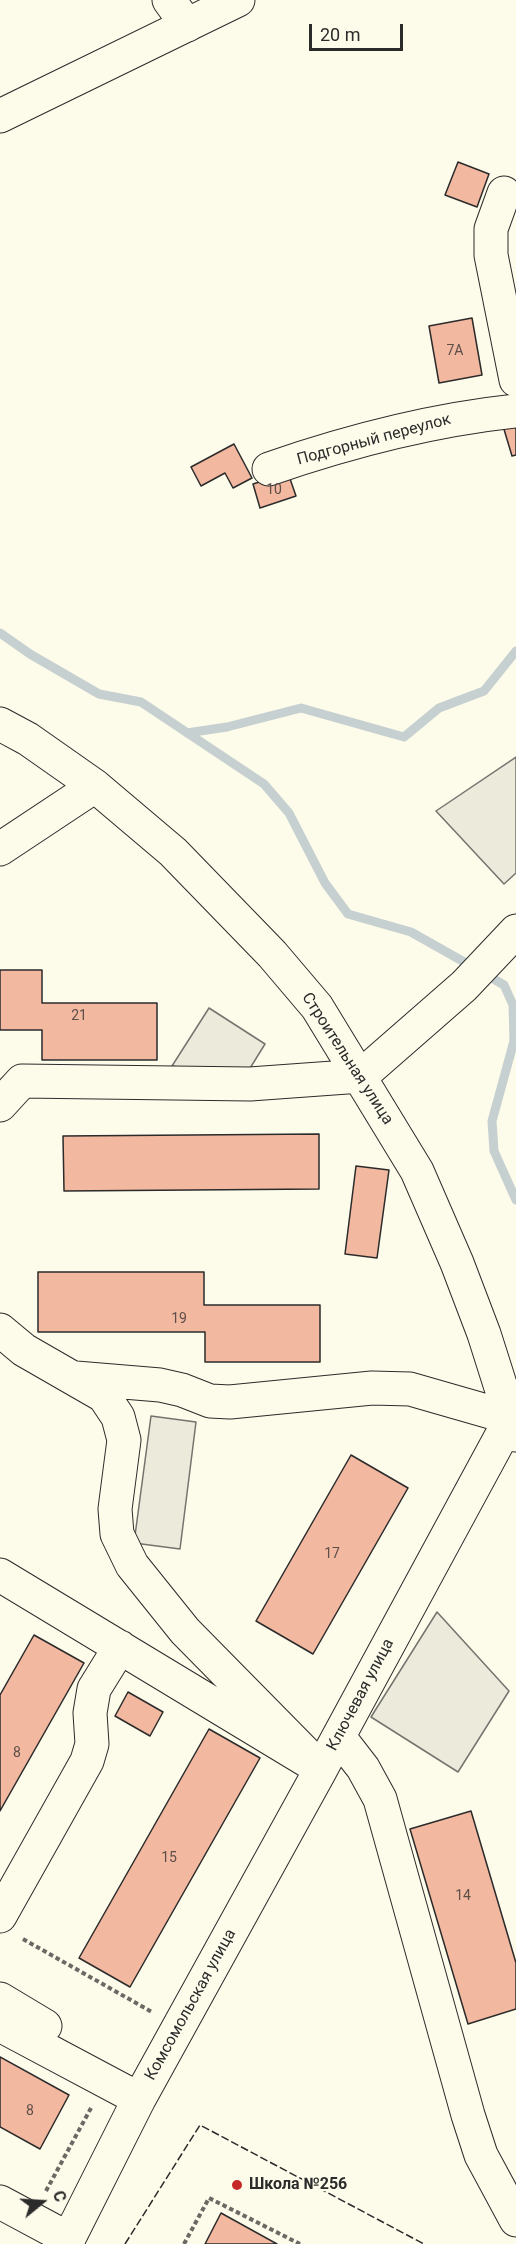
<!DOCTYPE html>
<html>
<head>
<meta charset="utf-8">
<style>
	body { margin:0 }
	#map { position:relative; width:516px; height:2244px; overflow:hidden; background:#fdfbea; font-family:Roboto,sans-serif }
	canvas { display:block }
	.north { position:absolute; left:12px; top:2172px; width:60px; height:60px; -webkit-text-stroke:4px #fdfbea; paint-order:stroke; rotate:72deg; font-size:16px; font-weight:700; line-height:24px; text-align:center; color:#2b2b2b }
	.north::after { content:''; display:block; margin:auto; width:21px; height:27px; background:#2b2b2b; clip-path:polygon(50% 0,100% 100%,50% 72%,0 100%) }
	.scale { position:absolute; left:309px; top:24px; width:94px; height:27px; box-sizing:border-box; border:3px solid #2b2b2b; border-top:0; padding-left:8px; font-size:18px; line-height:21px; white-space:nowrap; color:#2b2b2b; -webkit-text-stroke:4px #fdfbea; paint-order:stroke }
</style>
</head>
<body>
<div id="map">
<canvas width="516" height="2244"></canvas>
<div class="north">С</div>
<div class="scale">20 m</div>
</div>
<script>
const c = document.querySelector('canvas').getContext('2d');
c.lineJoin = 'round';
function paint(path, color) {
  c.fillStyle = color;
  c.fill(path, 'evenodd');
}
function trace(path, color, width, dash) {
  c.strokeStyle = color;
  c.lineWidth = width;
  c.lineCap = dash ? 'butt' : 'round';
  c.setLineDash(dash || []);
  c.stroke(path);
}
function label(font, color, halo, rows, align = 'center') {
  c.font = font + ' Roboto,sans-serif';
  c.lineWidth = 4.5;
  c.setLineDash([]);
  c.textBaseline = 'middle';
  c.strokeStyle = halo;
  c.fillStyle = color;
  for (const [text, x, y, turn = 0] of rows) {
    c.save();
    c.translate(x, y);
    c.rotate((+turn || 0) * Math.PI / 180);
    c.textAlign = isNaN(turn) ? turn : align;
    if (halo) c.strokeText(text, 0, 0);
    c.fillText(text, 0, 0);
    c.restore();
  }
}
const parking = new Path2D(`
	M 516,757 L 516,873 L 504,884 L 436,811 Z
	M 209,1008 L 265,1044 L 244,1078 L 172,1066 Z
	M 151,1416 L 196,1422 L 180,1549 L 134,1543 Z
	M 437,1612 L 509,1691 L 458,1772 L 371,1717 Z`);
const stream = new Path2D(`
	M 0,633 L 30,654 L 99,694 L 141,702 L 264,784 L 289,813 L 325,883 L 348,914 L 411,932 L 473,967
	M 187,733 L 227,727 L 301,708 L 404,737 L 439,708 L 484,691 L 516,651
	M 485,974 L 504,985 L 513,1005 L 514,1041 L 492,1121 L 494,1151 L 516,1200`);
const building = new Path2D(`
	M 458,162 L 489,174 L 477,207 L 445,195 Z
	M 472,318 L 482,375 L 439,383 L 429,326 Z
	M 516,422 L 516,455 L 512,456 L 503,426 Z
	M 234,444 L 252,478 L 233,488 L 225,473 L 201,486 L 191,467 Z
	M 288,473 L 296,496 L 260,508 L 253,484 Z
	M 0,970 L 42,970 L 42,1003 L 157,1003 L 157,1060 L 42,1060 L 42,1030 L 0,1030 Z
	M 319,1134 L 319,1189 L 64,1191 L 63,1136 Z
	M 356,1166 L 389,1170 L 377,1258 L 345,1254 Z
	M 38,1272 L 204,1272 L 204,1305 L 320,1305 L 320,1362 L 205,1362 L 205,1332 L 38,1332 Z
	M 351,1455 L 408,1488 L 313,1654 L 256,1621 Z
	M 34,1635 L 84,1663 L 0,1811 L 0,1695 Z
	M 128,1692 L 163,1712 L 150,1736 L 115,1716 Z
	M 209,1729 L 260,1758 L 130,1987 L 79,1958 Z
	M 471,1811 L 516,1963 L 516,2009 L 468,2024 L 410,1829 Z
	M 0,2057 L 69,2095 L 40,2149 L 0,2127 Z
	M 221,2213 L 277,2244 L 205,2244 Z`);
const path = new Path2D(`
	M 23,1939 L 152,2012
	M 46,2191 L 91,2108
	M 184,2244 L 209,2198 L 300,2244`);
const minor = new Path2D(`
	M 169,0 L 187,25
	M 504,193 L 491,229 L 491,255 L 516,380
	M 269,469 C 350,441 431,420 516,411
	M 0,724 L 28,739 L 95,786 L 173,852 L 272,954 L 317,1007 L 417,1171 L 457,1263 L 484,1334 L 516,1435
	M 0,849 L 95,786
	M 0,1105 L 22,1081 L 250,1084 L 361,1076 L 464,986 L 516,931
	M 0,1330 L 24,1350 L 104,1396 L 118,1417 L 124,1440 L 115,1509 L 117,1534 L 132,1565 L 185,1631 L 321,1769 L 139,2099 L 66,2244
	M 0,1575 L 321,1769 L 511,1418 L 410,1389 L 372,1388 L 230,1402 L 210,1401 L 182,1390 L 160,1385 L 76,1378
	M 339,1737 L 363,1768 L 380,1799 L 468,2115 L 481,2155 L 516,2220
	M 0,1916 L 87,1761 L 92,1744 L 90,1713 L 94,1689 L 120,1647
	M 0,1999 L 45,2026
	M 0,2025 L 139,2099
	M 0,2202 L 69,2239`);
const highway = new Path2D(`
	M 0,116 L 238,0`);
const fence = new Path2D(`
	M 125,2244 L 200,2125 L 424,2244`);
const markers = [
	[237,2185,6,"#c62828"]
];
const numberNames = [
	["7А",455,351],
	["10",274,490],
	["21",79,1016],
	["19",179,1319],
	["17",332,1554],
	["8",17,1753],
	["15",169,1858],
	["14",463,1896],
	["8",30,2111]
];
const streetNames = [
	["Подгорный переулок",374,440,-15],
	["Строительная улица",347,1059,57],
	["Ключевая улица",361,1695,-62],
	["Комсомольская улица",191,2005,-61]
];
const poiNames = [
	["Школа №256",249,2185]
];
paint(parking, '#eceadb');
trace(parking, '#74746e', 1.5);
trace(stream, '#c7d0d0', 9);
paint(building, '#f2b8a0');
trace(building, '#2b2b2b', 1.5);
trace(minor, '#2b2b2b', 35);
trace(highway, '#2b2b2b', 35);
trace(path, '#6a6964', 4, [4.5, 3]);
trace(minor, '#fdfbea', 33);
trace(highway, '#fdfbea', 33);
trace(fence, '#2b2b2b', 1.5, [8, 3]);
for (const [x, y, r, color] of markers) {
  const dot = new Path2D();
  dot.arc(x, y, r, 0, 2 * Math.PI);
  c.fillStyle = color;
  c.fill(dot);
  trace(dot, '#fdfbea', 2);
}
label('14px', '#5d4e48', null, numberNames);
label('16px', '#2b2b2b', '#fdfbea', streetNames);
label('bold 16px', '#2b2b2b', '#fdfbea', poiNames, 'left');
</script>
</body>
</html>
